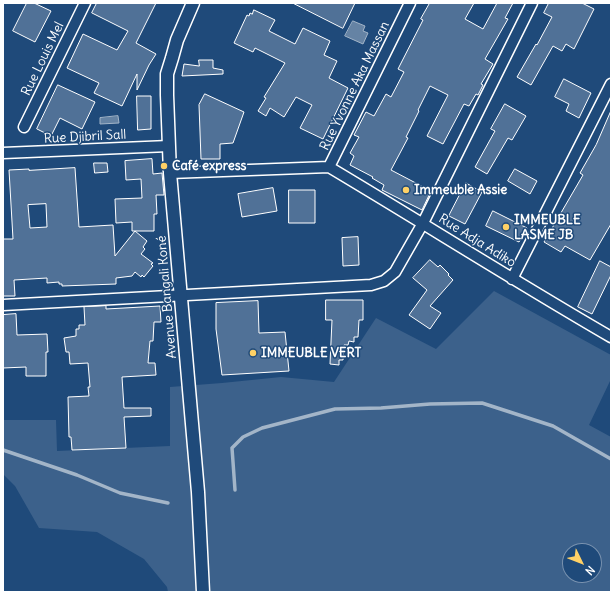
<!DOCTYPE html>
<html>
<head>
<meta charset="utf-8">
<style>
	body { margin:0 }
	#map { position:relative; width:614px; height:595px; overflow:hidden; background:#1f4a7a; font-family:Delius,sans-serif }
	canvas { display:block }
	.frame { position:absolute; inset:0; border:4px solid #fff; pointer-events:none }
	.north { position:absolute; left:562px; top:543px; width:40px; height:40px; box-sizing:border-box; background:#1f4a7a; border:1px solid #7992af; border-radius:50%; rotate:133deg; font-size:11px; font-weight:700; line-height:16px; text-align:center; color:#fff }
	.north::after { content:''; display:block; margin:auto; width:14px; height:18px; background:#ffd166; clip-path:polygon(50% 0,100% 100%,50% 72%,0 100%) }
</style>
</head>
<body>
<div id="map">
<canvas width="614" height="595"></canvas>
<div class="frame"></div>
<div class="north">N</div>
</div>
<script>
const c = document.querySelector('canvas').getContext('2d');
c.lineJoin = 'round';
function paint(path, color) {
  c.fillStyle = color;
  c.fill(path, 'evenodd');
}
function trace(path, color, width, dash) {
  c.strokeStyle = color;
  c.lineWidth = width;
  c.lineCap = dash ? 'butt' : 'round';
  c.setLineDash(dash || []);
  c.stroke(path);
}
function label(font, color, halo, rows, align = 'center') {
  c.font = font + ' Delius,sans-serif';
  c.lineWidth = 3;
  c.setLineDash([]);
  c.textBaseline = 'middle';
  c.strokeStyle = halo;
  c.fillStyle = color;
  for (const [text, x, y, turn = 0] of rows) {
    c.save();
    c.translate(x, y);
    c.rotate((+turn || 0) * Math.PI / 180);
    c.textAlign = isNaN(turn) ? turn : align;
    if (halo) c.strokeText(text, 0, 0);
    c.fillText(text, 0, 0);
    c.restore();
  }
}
const green = new Path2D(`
	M 494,291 L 611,355 L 611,379 L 589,425 L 611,437 L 611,592 L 168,592 L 167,587 L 144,559 L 97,532 L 39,528 L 15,486 L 3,474 L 3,420 L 56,420 L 57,451 L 170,446 L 170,387 L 222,383 L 281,377 L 334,382 L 376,318 L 436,349 ZM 570,551 L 594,551 L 594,575 L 570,575 Z`);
const water = new Path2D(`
	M 353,21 L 365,26 L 363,31 L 368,33 L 363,44 L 345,36 Z
	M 118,116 L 119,123 L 100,124 L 100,118 Z`);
const stream = new Path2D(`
	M 3,450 L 77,475 L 120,493 L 168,503
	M 235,490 L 232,448 L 243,437 L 262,428 L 335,409 L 381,408 L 430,404 L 482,403 L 553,426 L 611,459`);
const building = new Path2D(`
	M 27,3 L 34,3 L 51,11 L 35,42 L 13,31 Z
	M 97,3 L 156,3 L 136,43 L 156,54 L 149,65 L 137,90 L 137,74 L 122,106 L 94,93 L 99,83 L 67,68 L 83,34 L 117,50 L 128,31 L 92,13 Z
	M 293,3 L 355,3 L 343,28 Z
	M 430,3 L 474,3 L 465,19 L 483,29 L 497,3 L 513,3 L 505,18 L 508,19 L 485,59 L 493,64 L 481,84 L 483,85 L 478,95 L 476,94 L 469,106 L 464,104 L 443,144 L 427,136 L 448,95 L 430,86 L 418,110 L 419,111 L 406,137 L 408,138 L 391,170 L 431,191 L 422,210 L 382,190 L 384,185 L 372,178 L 373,177 L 350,165 L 354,156 L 350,153 L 359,137 L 354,135 L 366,112 L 374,116 L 386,94 L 391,97 L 404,72 L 398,69 L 423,20 L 421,19 Z
	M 549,3 L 582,3 L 594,9 L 574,49 L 566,44 L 562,51 L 553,46 L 531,85 L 517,77 L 536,44 L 537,45 L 552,17 L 544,13 Z
	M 254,10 L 275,20 L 269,31 L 295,44 L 303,28 L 330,41 L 324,55 L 337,61 L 329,78 L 348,88 L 323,139 L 300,128 L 312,105 L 296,97 L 284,117 L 270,108 L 266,116 L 258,111 L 266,98 L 264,97 L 285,63 L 255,48 L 253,52 L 234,43 L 247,15 L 249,16 L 250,13 L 252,14 Z
	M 199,60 L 213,60 L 213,68 L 223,70 L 223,74 L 182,76 L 184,64 L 199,66 Z
	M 564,79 L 591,93 L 579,118 L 566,111 L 569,104 L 555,97 Z
	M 58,85 L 95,102 L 82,129 L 60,118 L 51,136 L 37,129 Z
	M 205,94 L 244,112 L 233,143 L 220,144 L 220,159 L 201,159 L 199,105 Z
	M 137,96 L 151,96 L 151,129 L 138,130 Z
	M 505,104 L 526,116 L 512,140 L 508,138 L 487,174 L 475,167 L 495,131 L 491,129 Z
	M 611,111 L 611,224 L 590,260 L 565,246 L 561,252 L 544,242 L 583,175 L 580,173 L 596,145 Z
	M 152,159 L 153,174 L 162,173 L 164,195 L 156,195 L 157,214 L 154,214 L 154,231 L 132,231 L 132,222 L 116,223 L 115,199 L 142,198 L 141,179 L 126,180 L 125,161 Z
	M 94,163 L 107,163 L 108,172 L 95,173 Z
	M 75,168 L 79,227 L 113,225 L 115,256 L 135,231 L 147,241 L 143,247 L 145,249 L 141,254 L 153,263 L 151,264 L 153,266 L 144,277 L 142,275 L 141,277 L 135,272 L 132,276 L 116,278 L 116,284 L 62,286 L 62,284 L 59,284 L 59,282 L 47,283 L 47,278 L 14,280 L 15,296 L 3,296 L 3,239 L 13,239 L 9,170 L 29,169 L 29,170 ZM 46,204 L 47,227 L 30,228 L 28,205 Z
	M 515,169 L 537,181 L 530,194 L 508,181 Z
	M 466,183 L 482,192 L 465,224 L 449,216 Z
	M 273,188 L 277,211 L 242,217 L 238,194 Z
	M 289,190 L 315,190 L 315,223 L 289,223 Z
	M 493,211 L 527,228 L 519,242 L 486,226 Z
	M 358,237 L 359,265 L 343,266 L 342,238 Z
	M 430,260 L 438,267 L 440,265 L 449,274 L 448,275 L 453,280 L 430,306 L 441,313 L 430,329 L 409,315 L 427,290 L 413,278 Z
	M 600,261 L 611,267 L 611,275 L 592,314 L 578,307 Z
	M 326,300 L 363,300 L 363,320 L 359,320 L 358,337 L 354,337 L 354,342 L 349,341 L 348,345 L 344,345 L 343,360 L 339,360 L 339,365 L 330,364 L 332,320 L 326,320 Z
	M 258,301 L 259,333 L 285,332 L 289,371 L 222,375 L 216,329 L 216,303 Z
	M 106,306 L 106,309 L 160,306 L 161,322 L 154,322 L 153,341 L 150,341 L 148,363 L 155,363 L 156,375 L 122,377 L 124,408 L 151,408 L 151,416 L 124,417 L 126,448 L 72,450 L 71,437 L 69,437 L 68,397 L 89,396 L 88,387 L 90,387 L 88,363 L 70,364 L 69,352 L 66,352 L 64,338 L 76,336 L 76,329 L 79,329 L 79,325 L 85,325 L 84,307 Z
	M 16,314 L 17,335 L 47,334 L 48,352 L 46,352 L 46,376 L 26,376 L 26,367 L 3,368 L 3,315 Z`);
const minor = new Path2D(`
	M 24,127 L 85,3
	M 3,153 L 169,146
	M 329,167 C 423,223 516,282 611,337
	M 170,173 L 329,167 L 410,3
	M 512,279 L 611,84
	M 3,305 L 371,285 L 384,281 L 395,272 L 423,223 L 532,3`);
const tertiary = new Path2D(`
	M 193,3 L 177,40 L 172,58 L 167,74 L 167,95 L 170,173 L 198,492 L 203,592`);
const markers = [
	[164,166,4,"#ffd166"],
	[406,190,4,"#ffd166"],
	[506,227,4,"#ffd166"],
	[253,353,4,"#ffd166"]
];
const streetNames = [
	["Rue Louis Mel",43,59,-64],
	["Rue Yvonne Aka Massan",355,86,-64],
	["Rue Djibril Sall",85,137,-3],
	["Rue Adja Adiko",477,241,32],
	["Avenue Bangali Koné",167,297,-95]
];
const poiNames = [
	["Café express",172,166],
	["Immeuble Assie",414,190],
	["IMMEUBLE",514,220],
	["LASME JB",514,235],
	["IMMEUBLE VERT",261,353]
];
paint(green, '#3c618b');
paint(water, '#6583a4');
trace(water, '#a3b5c8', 1);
trace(stream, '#a3b5c8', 3.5);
paint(building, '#507197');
trace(building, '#fff', 1);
trace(minor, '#fff', 13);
trace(tertiary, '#fff', 15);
trace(minor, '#1f4a7a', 10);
trace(tertiary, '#1f4a7a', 12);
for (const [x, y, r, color] of markers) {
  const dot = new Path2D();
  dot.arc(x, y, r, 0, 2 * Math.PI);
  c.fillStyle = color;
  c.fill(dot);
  trace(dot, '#1f4a7a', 1.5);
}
label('13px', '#fff', '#1f4a7a', streetNames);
label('bold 13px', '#fff', '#1f4a7a', poiNames, 'left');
</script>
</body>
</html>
